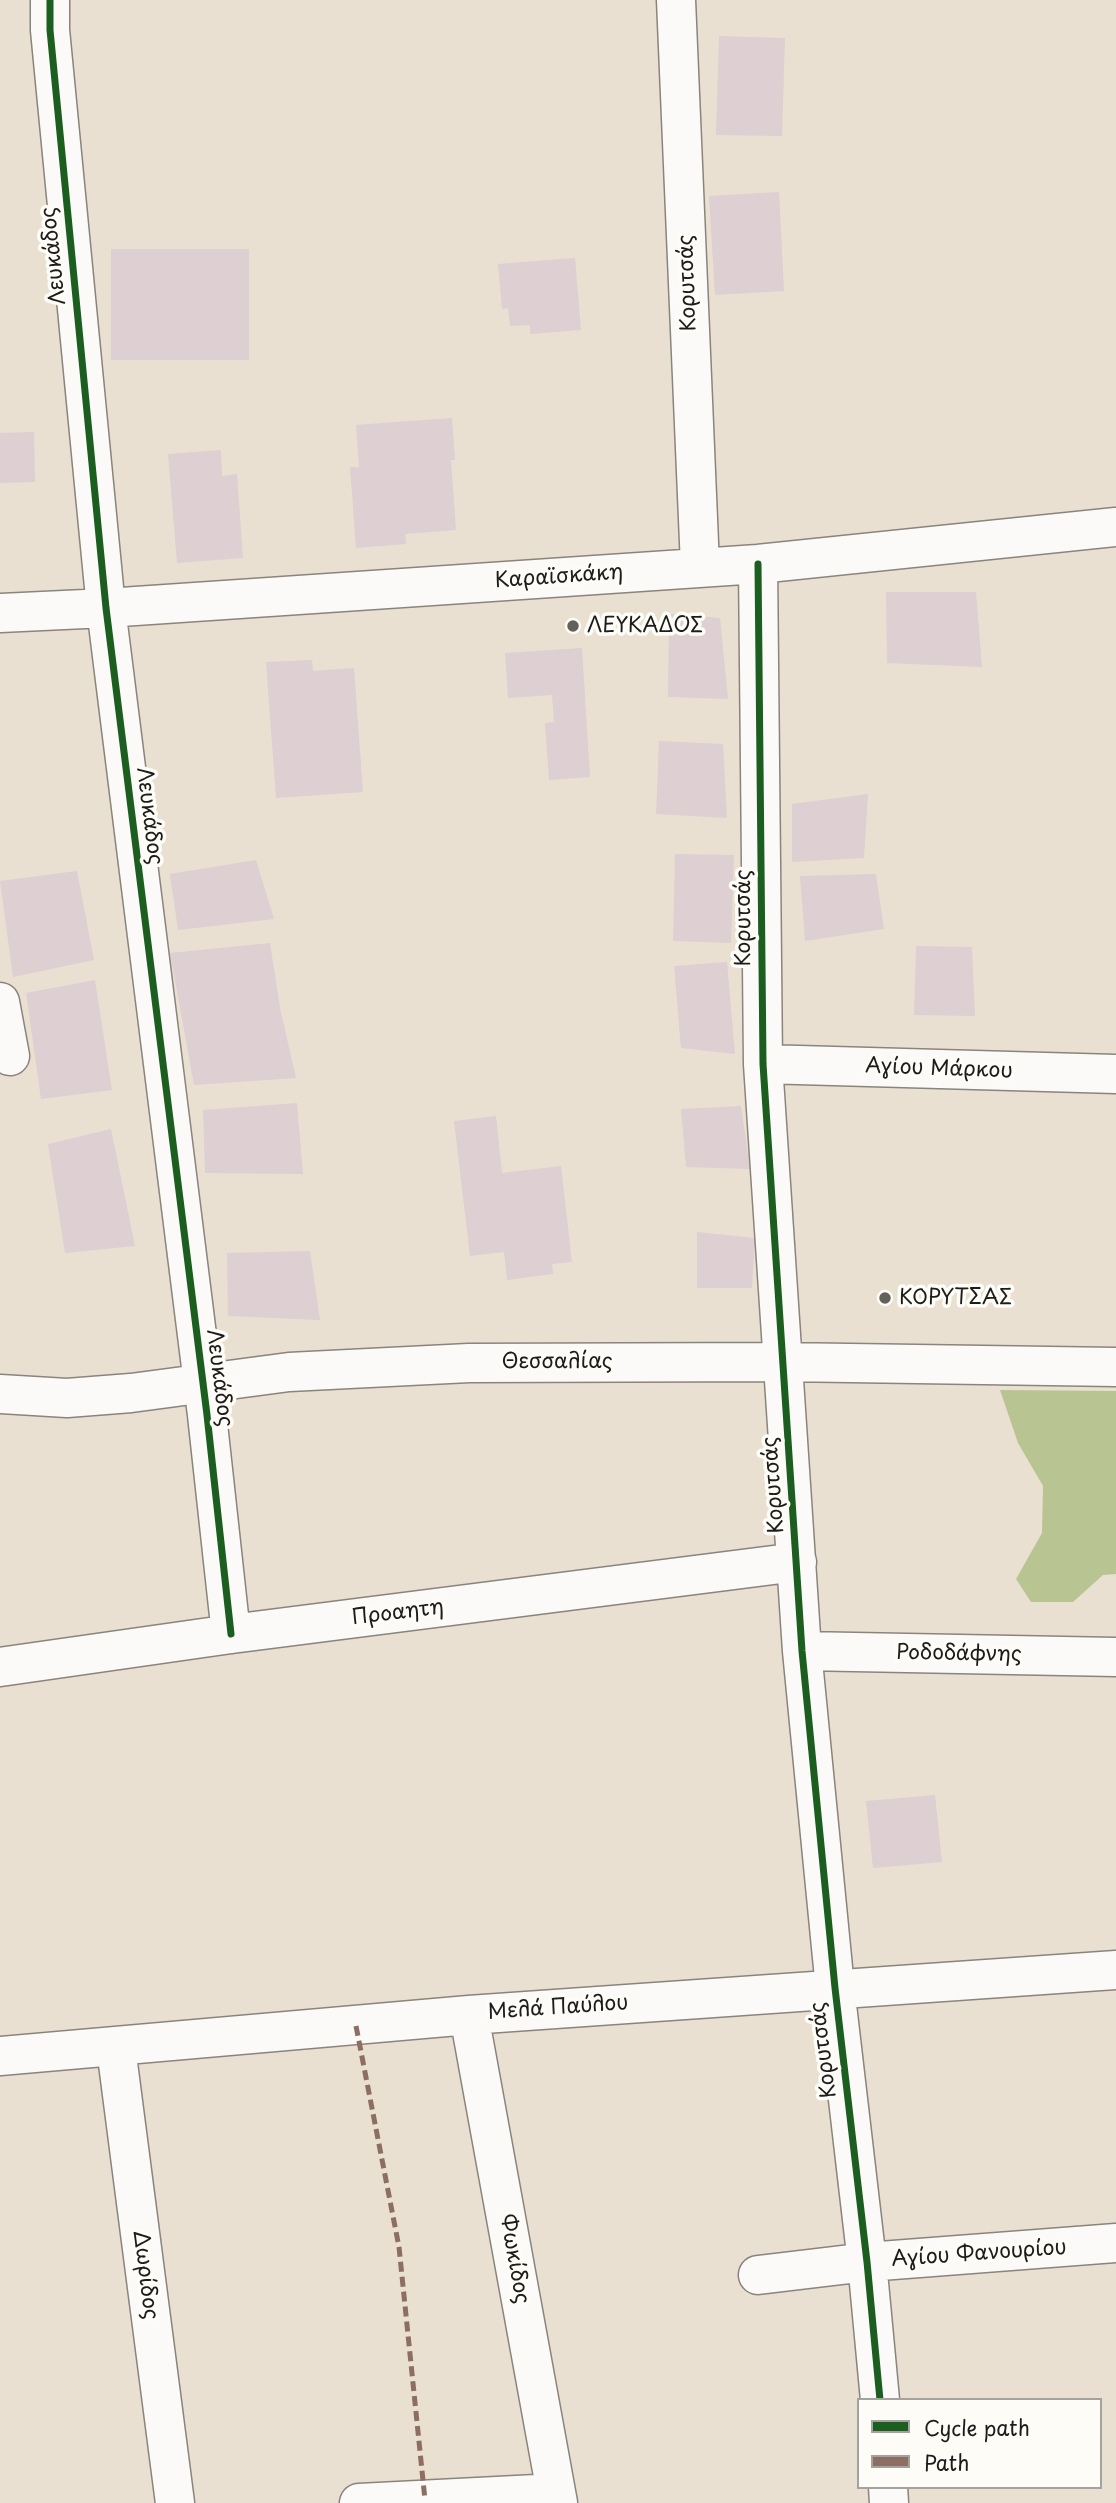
<!DOCTYPE html>
<html>
<head>
<meta charset="utf-8">
<style>
	body { margin:0 }
	#map { position:relative; width:1116px; height:2503px; overflow:hidden; background:#e9e0d1; font-family:"Playpen Sans",sans-serif }
	canvas { display:block }
	.legend { position:absolute; left:857px; top:2398px; width:245px; height:91px; box-sizing:border-box; background:#fdfcf7; border:2px solid #a3a29f; margin:0; padding:9px 12px; list-style:none; font-size:21px; color:#1c1c1c }
	.legend li { display:flex; align-items:center; gap:14px; height:35px }
	.legend b { width:35px; border:2px solid #a3a29f }
</style>
</head>
<body>
<div id="map">
<canvas width="1116" height="2503"></canvas>
<ul class="legend">
<li><b style="height:9px;background:#1b5e20"></b>Cycle path</li>
<li><b style="height:9px;background:#8d6e63"></b>Path</li>
</ul>
</div>
<script>
const c = document.querySelector('canvas').getContext('2d');
c.lineJoin = 'round';
function paint(path, color) {
  c.fillStyle = color;
  c.fill(path, 'evenodd');
}
function trace(path, color, width, dash) {
  c.strokeStyle = color;
  c.lineWidth = width;
  c.lineCap = dash ? 'butt' : 'round';
  c.setLineDash(dash || []);
  c.stroke(path);
}
function label(font, color, halo, rows, align = 'center') {
  c.font = font + ' "Playpen Sans",sans-serif';
  c.lineWidth = 7;
  c.setLineDash([]);
  c.textBaseline = 'middle';
  c.strokeStyle = halo;
  c.fillStyle = color;
  for (const [text, x, y, turn = 0] of rows) {
    c.save();
    c.translate(x, y);
    c.rotate((+turn || 0) * Math.PI / 180);
    c.textAlign = isNaN(turn) ? turn : align;
    if (halo) c.strokeText(text, 0, 0);
    c.fillText(text, 0, 0);
    c.restore();
  }
}
const forest = new Path2D(`
	M 1000,1390 L 1116,1391 L 1116,1574 L 1103,1575 L 1073,1602 L 1031,1602 L 1016,1579 L 1042,1533 L 1043,1486 L 1018,1443 Z`);
const building = new Path2D(`
	M 719,36 L 785,38 L 782,136 L 716,135 Z
	M 779,192 L 784,291 L 715,295 L 709,196 Z
	M 111,249 L 249,249 L 249,360 L 111,360 Z
	M 575,258 L 581,330 L 530,334 L 530,325 L 510,326 L 508,308 L 502,309 L 498,264 Z
	M 452,418 L 455,460 L 451,460 L 456,530 L 405,534 L 406,544 L 356,548 L 350,467 L 359,467 L 356,425 Z
	M 34,432 L 35,482 L 0,483 L 0,433 Z
	M 221,450 L 222,476 L 237,474 L 243,558 L 177,563 L 168,454 Z
	M 886,592 L 976,592 L 982,667 L 887,663 Z
	M 669,614 L 720,618 L 728,699 L 668,697 Z
	M 582,648 L 590,777 L 549,780 L 545,723 L 554,722 L 552,695 L 508,698 L 505,653 Z
	M 312,660 L 313,671 L 354,668 L 363,792 L 276,798 L 266,662 Z
	M 659,741 L 723,744 L 727,818 L 656,814 Z
	M 868,794 L 864,858 L 792,862 L 792,804 Z
	M 675,854 L 734,855 L 731,943 L 673,941 Z
	M 256,860 L 274,919 L 178,930 L 170,874 Z
	M 77,871 L 94,960 L 13,977 L 0,881 Z
	M 876,874 L 884,929 L 805,941 L 800,876 Z
	M 270,943 L 280,1008 L 296,1078 L 194,1085 L 170,953 Z
	M 916,946 L 972,947 L 975,1016 L 914,1015 Z
	M 727,962 L 735,1054 L 681,1048 L 674,966 Z
	M 95,980 L 112,1090 L 41,1099 L 26,993 Z
	M 297,1103 L 303,1174 L 205,1173 L 203,1110 Z
	M 741,1106 L 750,1169 L 686,1167 L 681,1109 Z
	M 496,1116 L 502,1173 L 561,1166 L 572,1262 L 552,1264 L 553,1274 L 507,1280 L 504,1252 L 470,1256 L 454,1121 Z
	M 111,1129 L 135,1246 L 65,1253 L 48,1144 Z
	M 697,1232 L 755,1238 L 752,1288 L 697,1288 Z
	M 310,1251 L 320,1320 L 228,1316 L 227,1253 Z
	M 935,1795 L 942,1862 L 873,1868 L 866,1801 Z`);
const minor = new Path2D(`
	M 50,0 L 50,30 L 106,608 L 207,1415 L 231,1634
	M 676,0 L 700,566
	M 758,564 L 763,1064 L 802,1651 L 835,1988 L 867,2262 L 880,2400
	M 0,613 L 106,608 L 758,564 L 1116,527
	M 0,1002 L 10,1056
	M 763,1064 L 1116,1074
	M 0,1394 L 67,1398 L 131,1393 L 289,1372 L 469,1363 L 783,1362 L 1116,1367
	M 802,1651 L 1116,1657
	M 0,1667 L 231,1634 L 797,1562
	M 469,2015 L 558,2503
	M 116,2048 L 175,2503
	M 0,2056 L 469,2015 L 1116,1970
	M 758,2275 L 867,2262 L 1116,2243
	M 888,2487 L 889,2503
	M 359,2503 L 556,2493`);
const quiet = new Path2D(`
	M 356,2026 L 399,2247 L 425,2500`);
const cycleway = new Path2D(`
	M 50,0 L 50,30 L 106,608 L 207,1415 L 231,1634
	M 758,564 L 763,1064 L 802,1651 L 835,1988 L 867,2262 L 880,2400`);
const markers = [
	[573,626,7,"#64615b"],
	[885,1298,7,"#64615b"]
];
const streetNames = [
	["Λευκάδος",54,256,-96],
	["Κορυτσάς",688,283,-92],
	["Καραϊσκάκη",559,577,-4],
	["Λευκάδος",149,816,83],
	["Κορυτσάς",744,918,-90],
	["Αγίου Μάρκου",939,1069,2],
	["Θεσσαλίας",557,1362],
	["Λευκάδος",219,1378,83],
	["Κορυτσάς",774,1485,-94],
	["Προαητη",398,1613,-7],
	["Ροδοδάφνης",959,1654,1],
	["Μελά Παύλου",558,2008,-4],
	["Κορυτσάς",824,2050,-97],
	["Αγίου Φανουρίου",979,2254,-4],
	["Φωκίδος",514,2259,80],
	["Δωρίδος",145,2275,83]
];
const poiNames = [
	["ΛΕΥΚΑΔΟΣ",587,626],
	["ΚΟΡΥΤΣΑΣ",899,1298]
];
paint(forest, '#b9c493');
paint(building, '#ddcfd2');
trace(minor, '#89847d', 41);
trace(minor, '#fcfaf8', 38);
trace(quiet, '#8d6e63', 5, [10, 5]);
trace(cycleway, '#1b5e20', 7);
for (const [x, y, r, color] of markers) {
  const dot = new Path2D();
  dot.arc(x, y, r, 0, 2 * Math.PI);
  c.fillStyle = color;
  c.fill(dot);
  trace(dot, '#fdfcf7', 2.5);
}
label('21px', '#1c1c1c', '#fdfcf7', streetNames);
label('21px', '#1c1c1c', '#fdfcf7', poiNames, 'left');
</script>
</body>
</html>
